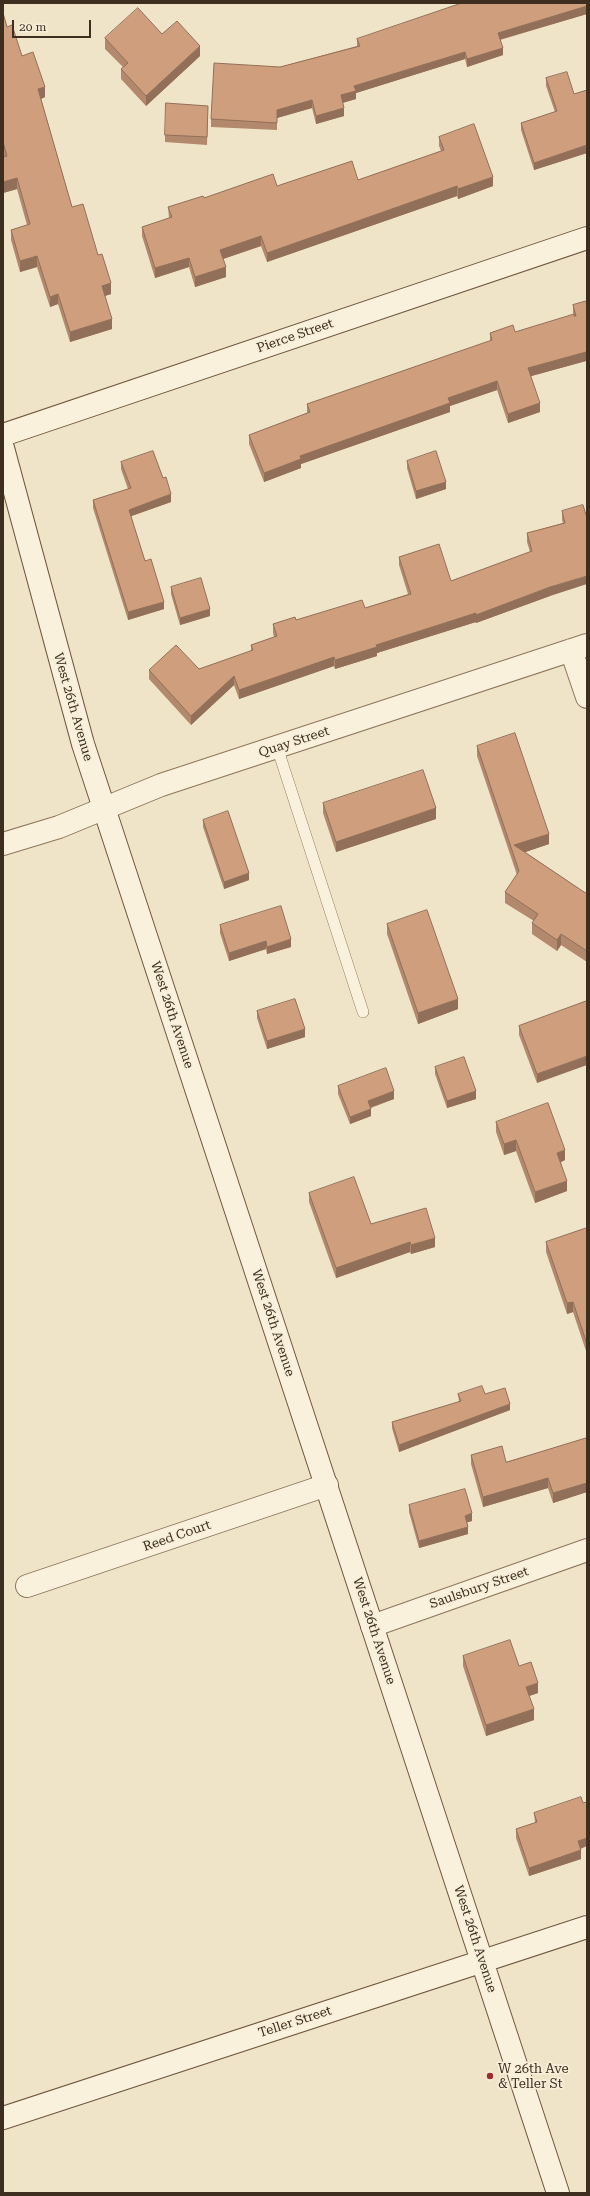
<!DOCTYPE html>
<html>
<head>
<meta charset="utf-8">
<style>
	body { margin:0 }
	#map { position:relative; width:590px; height:2196px; overflow:hidden; background:#f0e4c8; font-family:"Roboto Serif",serif }
	canvas { display:block }
	.frame { position:absolute; inset:0; border:4px solid #3d2e20; pointer-events:none }
	.scale { position:absolute; left:12px; top:20px; width:79px; height:18px; box-sizing:border-box; border:2px solid #3d2e20; border-top:0; padding-left:5px; font-size:12px; line-height:14px; white-space:nowrap; color:#3d2e20; -webkit-text-stroke:3px #f7eed8; paint-order:stroke }
</style>
</head>
<body>
<div id="map">
<canvas width="590" height="2196"></canvas>
<div class="frame"></div>
<div class="scale">20 m</div>
</div>
<script>
const c = document.querySelector('canvas').getContext('2d');
c.lineJoin = 'round';
function trace(path, color, width, dash) {
  c.strokeStyle = color;
  c.lineWidth = width;
  c.lineCap = dash ? 'butt' : 'round';
  c.setLineDash(dash || []);
  c.stroke(path);
}
function paint(path, color) {
  c.fillStyle = color;
  c.fill(path, 'evenodd');
}
function label(font, color, halo, rows, align = 'center') {
  c.font = font + ' "Roboto Serif",serif';
  c.lineWidth = 3.5;
  c.setLineDash([]);
  c.textBaseline = 'middle';
  c.strokeStyle = halo;
  c.fillStyle = color;
  for (const [text, x, y, turn = 0] of rows) {
    c.save();
    c.translate(x, y);
    c.rotate((+turn || 0) * Math.PI / 180);
    c.textAlign = isNaN(turn) ? turn : align;
    if (halo) c.strokeText(text, 0, 0);
    c.fillText(text, 0, 0);
    c.restore();
  }
}
const lane = new Path2D(`
	M 277,747 L 363,1012`);
const street = new Path2D(`
	M 571,650 L 587,697
	M 3,844 L 59,827 L 161,785 L 587,645
	M 27,1586 L 327,1485
	M 372,1626 L 587,1550`);
const secondary = new Path2D(`
	M 3,435 L 587,238
	M 3,448 L 83,744 L 558,2193
	M 3,2118 L 587,1927`);
const wall = new Path2D(`
	M 587,3 L 587,14 L 500,40 L 503,55 L 467,67 L 465,59 L 356,93 L 356,99 L 343,103 L 344,116 L 316,124 L 312,108 L 277,118 L 277,130 L 211,127 L 211,119 L 280,67 L 357,46 L 357,39 Z
	M 3,13 L 7,27 L 22,56 L 45,97 L 41,99 L 72,207 L 98,255 L 111,294 L 104,296 L 112,329 L 70,342 L 58,304 L 50,307 L 37,267 L 20,272 L 11,240 L 11,230 L 27,225 L 17,189 L 3,193 L 3,157 L 4,157 L 3,153 Z
	M 162,34 L 200,56 L 146,106 L 121,79 L 121,69 L 123,67 L 105,49 L 105,38 Z
	M 546,78 L 574,94 L 587,90 L 587,153 L 534,170 L 521,130 L 521,123 L 555,112 L 546,86 Z
	M 208,113 L 207,145 L 165,142 L 165,135 Z
	M 439,137 L 493,186 L 458,199 L 457,196 L 267,262 L 261,246 L 223,259 L 226,277 L 195,287 L 189,267 L 155,278 L 142,236 L 142,227 L 169,218 L 168,207 L 204,198 L 277,186 L 358,180 L 441,151 L 439,146 Z
	M 587,301 L 587,365 L 586,361 L 531,376 L 540,412 L 508,423 L 497,390 L 450,406 L 450,412 L 301,464 L 301,468 L 264,482 L 249,444 L 249,435 L 307,413 L 307,404 L 490,341 L 490,333 L 515,332 L 574,316 L 573,313 L 573,305 Z
	M 407,461 L 446,489 L 416,499 L 407,468 Z
	M 121,462 L 171,502 L 131,516 L 145,561 L 164,609 L 128,620 L 93,508 L 93,500 L 128,489 L 121,469 Z
	M 562,511 L 587,518 L 550,596 L 476,623 L 476,622 L 377,653 L 377,656 L 335,669 L 334,666 L 239,699 L 234,685 L 191,725 L 149,679 L 149,670 L 199,669 L 251,651 L 251,645 L 274,637 L 273,633 L 273,624 L 365,608 L 408,594 L 399,565 L 399,557 L 451,581 L 530,552 L 527,542 L 527,533 L 563,523 L 562,520 Z
	M 171,587 L 210,616 L 180,625 L 171,594 Z
	M 477,746 L 549,844 L 525,852 L 587,894 L 587,962 L 561,945 L 557,951 L 532,934 L 532,923 L 534,921 L 505,903 L 505,892 L 517,875 L 477,756 Z
	M 323,803 L 436,819 L 336,852 L 323,813 Z
	M 203,820 L 249,880 L 224,889 L 203,827 Z
	M 387,924 L 458,1009 L 418,1024 L 387,934 Z
	M 220,925 L 291,947 L 267,954 L 266,949 L 229,961 L 220,933 Z
	M 587,1001 L 537,1083 L 519,1035 L 519,1026 Z
	M 257,1011 L 305,1037 L 267,1049 L 257,1018 Z
	M 435,1067 L 476,1099 L 447,1108 L 435,1074 Z
	M 338,1086 L 394,1099 L 371,1108 L 371,1116 L 350,1124 L 338,1094 Z
	M 496,1122 L 565,1160 L 561,1162 L 567,1191 L 535,1203 L 516,1151 L 504,1155 L 496,1132 Z
	M 309,1193 L 371,1224 L 435,1247 L 411,1254 L 410,1252 L 336,1278 L 309,1202 Z
	M 587,1228 L 587,1354 L 573,1312 L 567,1314 L 546,1252 L 546,1242 Z
	M 458,1394 L 485,1394 L 510,1410 L 399,1452 L 392,1428 L 392,1422 L 459,1402 Z
	M 587,1438 L 587,1492 L 553,1503 L 548,1488 L 483,1507 L 471,1464 L 471,1455 L 506,1462 Z
	M 409,1505 L 472,1521 L 467,1522 L 468,1534 L 419,1548 L 409,1512 Z
	M 463,1656 L 538,1693 L 529,1696 L 534,1720 L 486,1736 L 463,1666 Z
	M 534,1813 L 581,1849 L 581,1859 L 529,1876 L 516,1838 L 516,1829 L 535,1823 Z`);
const shadedWall = new Path2D(`
	M 587,6 L 587,14 L 498,40 L 498,33 Z
	M 200,46 L 200,56 L 146,106 L 146,96 Z
	M 503,48 L 503,55 L 467,67 L 467,59 Z
	M 465,52 L 465,59 L 356,93 L 356,99 L 341,103 L 341,95 L 354,86 Z
	M 45,87 L 45,97 L 38,100 L 38,89 Z
	M 312,100 L 312,108 L 277,118 L 277,130 L 277,110 Z
	M 344,108 L 344,116 L 316,124 L 316,116 Z
	M 587,145 L 587,153 L 534,170 L 534,163 Z
	M 493,177 L 493,186 L 458,199 L 458,189 Z
	M 17,178 L 17,189 L 3,193 L 3,182 Z
	M 457,186 L 457,196 L 267,262 L 267,253 Z
	M 261,236 L 261,246 L 220,260 L 220,250 Z
	M 37,256 L 37,267 L 20,272 L 20,261 Z
	M 189,258 L 189,267 L 155,278 L 155,268 Z
	M 226,267 L 226,277 L 195,287 L 195,277 Z
	M 111,283 L 111,294 L 102,297 L 102,286 Z
	M 58,294 L 58,304 L 50,307 L 50,297 Z
	M 112,319 L 112,329 L 70,342 L 70,332 Z
	M 586,352 L 586,361 L 528,377 L 528,368 Z
	M 497,381 L 497,390 L 450,406 L 450,412 L 301,464 L 301,468 L 264,482 L 264,473 L 300,456 L 448,398 Z
	M 540,403 L 540,412 L 508,423 L 508,414 Z
	M 446,482 L 446,489 L 416,499 L 416,491 Z
	M 171,494 L 171,502 L 129,517 L 129,510 Z
	M 587,576 L 587,584 L 550,596 L 476,623 L 476,615 L 550,587 Z
	M 164,602 L 164,609 L 128,620 L 128,612 Z
	M 210,609 L 210,616 L 180,625 L 180,618 Z
	M 476,613 L 476,622 L 377,653 L 377,656 L 335,669 L 335,660 L 376,645 Z
	M 334,657 L 334,666 L 239,699 L 239,690 Z
	M 234,676 L 234,685 L 191,725 L 191,716 Z
	M 436,808 L 436,819 L 336,852 L 336,842 Z
	M 549,834 L 549,844 L 514,856 L 514,845 Z
	M 249,873 L 249,880 L 224,889 L 224,882 Z
	M 561,934 L 561,945 L 557,951 L 557,940 Z
	M 291,939 L 291,947 L 267,954 L 267,947 Z
	M 266,941 L 266,949 L 229,961 L 229,953 Z
	M 458,999 L 458,1009 L 418,1024 L 418,1013 Z
	M 305,1029 L 305,1037 L 267,1049 L 267,1041 Z
	M 587,1056 L 587,1065 L 537,1083 L 537,1074 Z
	M 394,1091 L 394,1099 L 368,1108 L 368,1101 Z
	M 476,1091 L 476,1099 L 447,1108 L 447,1101 Z
	M 371,1109 L 371,1116 L 350,1124 L 350,1117 Z
	M 516,1140 L 516,1151 L 504,1155 L 504,1144 Z
	M 565,1150 L 565,1160 L 557,1164 L 557,1153 Z
	M 567,1181 L 567,1191 L 535,1203 L 535,1192 Z
	M 435,1238 L 435,1247 L 411,1254 L 411,1245 Z
	M 410,1242 L 410,1252 L 336,1278 L 336,1268 Z
	M 573,1302 L 573,1312 L 567,1314 L 567,1303 Z
	M 510,1404 L 510,1410 L 399,1452 L 399,1445 Z
	M 548,1478 L 548,1488 L 483,1507 L 483,1497 Z
	M 587,1483 L 587,1492 L 553,1503 L 553,1493 Z
	M 472,1513 L 472,1521 L 465,1523 L 465,1516 Z
	M 468,1527 L 468,1534 L 419,1548 L 419,1541 Z
	M 538,1683 L 538,1693 L 526,1697 L 526,1687 Z
	M 534,1709 L 534,1720 L 486,1736 L 486,1725 Z
	M 587,1838 L 587,1846 L 578,1850 L 578,1841 Z
	M 581,1850 L 581,1859 L 529,1876 L 529,1868 Z`);
const building = new Path2D(`
	M 462,3 L 587,3 L 587,6 L 498,33 L 503,48 L 467,59 L 465,52 L 354,86 L 356,91 L 341,95 L 344,108 L 316,116 L 312,100 L 277,110 L 277,123 L 211,119 L 214,63 L 280,67 L 360,46 L 357,39 Z
	M 138,8 L 162,34 L 177,21 L 200,46 L 146,96 L 121,69 L 128,63 L 105,38 Z
	M 3,13 L 7,27 L 12,25 L 22,56 L 33,52 L 45,87 L 38,89 L 72,207 L 83,204 L 98,255 L 102,254 L 111,283 L 102,286 L 112,319 L 70,332 L 58,294 L 50,297 L 37,256 L 20,261 L 11,230 L 30,224 L 17,178 L 3,182 L 3,157 L 7,156 L 3,142 Z
	M 567,72 L 574,94 L 587,90 L 587,145 L 534,163 L 521,123 L 557,111 L 546,78 Z
	M 166,103 L 208,106 L 207,137 L 165,135 Z
	M 474,124 L 493,177 L 458,189 L 457,186 L 267,253 L 261,236 L 220,250 L 226,267 L 195,277 L 189,258 L 155,268 L 142,227 L 172,217 L 168,207 L 203,196 L 204,198 L 273,174 L 277,186 L 352,161 L 358,180 L 444,150 L 439,137 Z
	M 587,301 L 587,356 L 586,352 L 528,368 L 540,403 L 508,414 L 497,381 L 448,398 L 450,403 L 300,456 L 301,459 L 264,473 L 249,435 L 310,412 L 307,404 L 492,340 L 490,333 L 513,325 L 515,332 L 574,314 L 574,316 L 576,316 L 573,305 Z
	M 153,451 L 163,478 L 166,477 L 171,494 L 129,510 L 145,561 L 151,559 L 164,602 L 128,612 L 93,500 L 131,488 L 121,462 Z
	M 436,451 L 446,482 L 416,491 L 407,461 Z
	M 583,505 L 587,518 L 587,576 L 550,587 L 476,615 L 476,613 L 376,645 L 377,647 L 335,660 L 334,657 L 239,690 L 234,676 L 191,716 L 149,670 L 176,645 L 199,669 L 253,650 L 251,645 L 277,636 L 273,624 L 295,617 L 296,620 L 362,600 L 365,608 L 411,594 L 399,557 L 439,544 L 451,581 L 532,551 L 527,533 L 565,523 L 562,511 Z
	M 201,578 L 210,609 L 180,618 L 171,587 Z
	M 515,733 L 549,834 L 514,845 L 587,894 L 587,951 L 561,934 L 557,940 L 532,923 L 538,914 L 505,892 L 519,871 L 477,746 Z
	M 423,770 L 436,808 L 336,842 L 323,803 Z
	M 228,811 L 249,873 L 224,882 L 203,820 Z
	M 281,906 L 291,939 L 267,947 L 266,941 L 229,953 L 220,925 Z
	M 427,910 L 458,999 L 418,1013 L 387,924 Z
	M 295,999 L 305,1029 L 267,1041 L 257,1011 Z
	M 587,1001 L 587,1056 L 537,1074 L 519,1026 Z
	M 464,1057 L 476,1091 L 447,1101 L 435,1067 Z
	M 386,1068 L 394,1091 L 368,1101 L 371,1109 L 350,1117 L 338,1086 Z
	M 548,1103 L 565,1150 L 557,1153 L 567,1181 L 535,1192 L 516,1140 L 504,1144 L 496,1122 Z
	M 354,1177 L 371,1224 L 426,1208 L 435,1238 L 411,1245 L 410,1242 L 336,1268 L 309,1193 Z
	M 587,1228 L 587,1344 L 573,1302 L 567,1303 L 546,1242 Z
	M 482,1386 L 485,1394 L 505,1388 L 510,1404 L 399,1445 L 392,1422 L 461,1401 L 458,1394 Z
	M 587,1438 L 587,1483 L 553,1493 L 548,1478 L 483,1497 L 471,1455 L 502,1446 L 506,1462 Z
	M 465,1489 L 472,1513 L 465,1516 L 468,1527 L 419,1541 L 409,1505 Z
	M 510,1640 L 519,1666 L 531,1662 L 538,1683 L 526,1687 L 534,1709 L 486,1725 L 463,1656 Z
	M 581,1797 L 583,1803 L 587,1802 L 587,1838 L 578,1841 L 581,1850 L 529,1868 L 516,1829 L 537,1822 L 534,1813 Z`);
const markers = [
	[490,2076,4,"#9e2a2b"]
];
const streetNames = [
	["Pierce Street",295,336,-19],
	["West 26th Avenue",73,707,74],
	["Quay Street",294,742,-18],
	["West 26th Avenue",172,1015,72],
	["West 26th Avenue",273,1323,72],
	["Reed Court",177,1536,-19],
	["Saulsbury Street",479,1588,-19],
	["West 26th Avenue",374,1631,72],
	["West 26th Avenue",475,1939,72],
	["Teller Street",295,2022,-18]
];
const poiNames = [
	["W 26th Ave",498,2069],
	["& Teller St",498,2084]
];
trace(lane, '#8d765c', 12);
trace(street, '#8d765c', 24);
trace(secondary, '#6f573f', 24);
trace(lane, '#faf1dc', 11);
trace(street, '#faf1dc', 22);
trace(secondary, '#faf1dc', 22);
paint(wall, '#b2896c');
paint(shadedWall, '#916f58');
paint(building, '#cf9f7d');
trace(building, '#916f58', 1);
for (const [x, y, r, color] of markers) {
  const dot = new Path2D();
  dot.arc(x, y, r, 0, 2 * Math.PI);
  c.fillStyle = color;
  c.fill(dot);
  trace(dot, '#f7eed8', 1.5);
}
label('13px', '#3d2e20', '#f7eed8', streetNames);
label('13px', '#3d2e20', '#f7eed8', poiNames, 'left');
</script>
</body>
</html>
